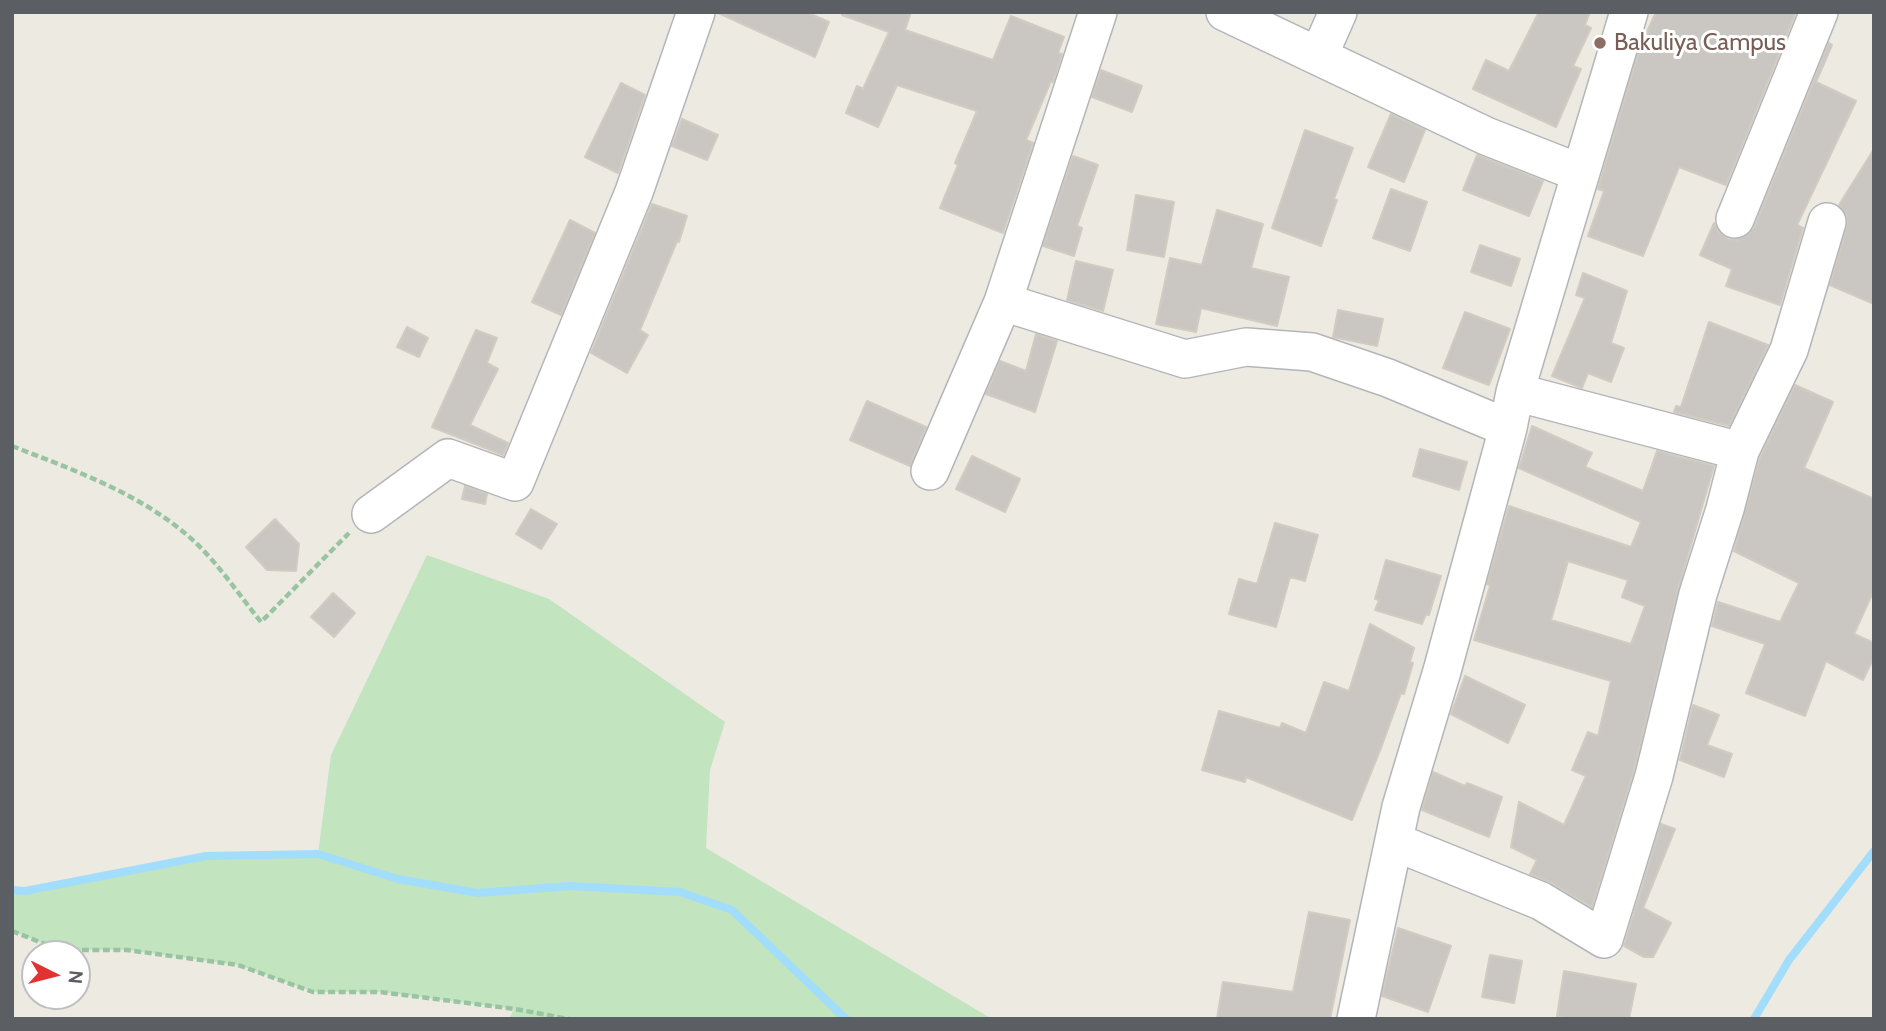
<!DOCTYPE html>
<html>
<head>
<meta charset="utf-8">
<style>
	body { margin:0 }
	#map { position:relative; width:1886px; height:1031px; overflow:hidden; background:#edeae2; font-family:Cabin,sans-serif }
	canvas { display:block }
	.frame { position:absolute; inset:0; border:14px solid #5b5f63; pointer-events:none }
	.north { position:absolute; left:21px; top:940px; width:70px; height:70px; box-sizing:border-box; background:#fff; border:2px solid #bdbfc1; border-radius:50%; rotate:96deg; font-size:19px; font-weight:700; line-height:28px; text-align:center; color:#5b5f63 }
	.north::after { content:''; display:block; margin:auto; width:24px; height:32px; background:#e33232; clip-path:polygon(50% 0,100% 100%,50% 72%,0 100%) }
</style>
</head>
<body>
<div id="map">
<canvas width="1886" height="1031"></canvas>
<div class="frame"></div>
<div class="north">N</div>
</div>
<script>
const c = document.querySelector('canvas').getContext('2d');
c.lineJoin = 'round';
function paint(path, color) {
  c.fillStyle = color;
  c.fill(path, 'evenodd');
}
function trace(path, color, width, dash) {
  c.strokeStyle = color;
  c.lineWidth = width;
  c.lineCap = dash ? 'butt' : 'round';
  c.setLineDash(dash || []);
  c.stroke(path);
}
function label(font, color, halo, rows, align = 'center') {
  c.font = font + ' Cabin,sans-serif';
  c.lineWidth = 6;
  c.setLineDash([]);
  c.textBaseline = 'middle';
  c.strokeStyle = halo;
  c.fillStyle = color;
  for (const [text, x, y, turn = 0] of rows) {
    c.save();
    c.translate(x, y);
    c.rotate((+turn || 0) * Math.PI / 180);
    c.textAlign = isNaN(turn) ? turn : align;
    if (halo) c.strokeText(text, 0, 0);
    c.fillText(text, 0, 0);
    c.restore();
  }
}
const green = new Path2D(`
	M 427,555 L 549,599 L 725,722 L 710,770 L 706,848 L 992,1019 L 509,1019 L 514,1009 L 380,992 L 313,992 L 238,965 L 127,950 L 60,950 L 12,931 L 12,890 L 25,891 L 206,856 L 318,854 L 331,755 Z`);
const stream = new Path2D(`
	M 12,890 L 25,891 L 206,856 L 318,854 L 398,879 L 478,893 L 570,886 L 680,892 L 732,910 L 846,1019
	M 1754,1019 L 1789,960 L 1874,851`);
const building = new Path2D(`
	M 716,12 L 806,12 L 829,22 L 815,57 Z
	M 842,12 L 911,12 L 905,30 L 993,60 L 1011,16 L 1064,37 L 1058,53 L 1062,54 L 1053,82 L 1051,81 L 1026,140 L 1033,143 L 1003,233 L 940,208 L 958,165 L 955,163 L 977,111 L 897,85 L 878,127 L 846,113 L 857,86 L 863,89 L 889,32 L 842,15 Z
	M 1539,12 L 1590,12 L 1585,25 L 1591,28 L 1573,66 L 1581,69 L 1556,127 L 1473,89 L 1486,60 L 1509,71 Z
	M 1656,12 L 1796,12 L 1726,185 L 1679,167 L 1643,256 L 1588,236 L 1604,191 L 1598,189 L 1640,47 Z
	M 1829,43 L 1832,45 L 1816,82 L 1856,101 L 1797,225 L 1803,228 L 1780,305 L 1726,286 L 1732,269 L 1700,255 L 1714,223 L 1719,232 L 1728,239 L 1737,240 L 1747,236 L 1754,228 Z
	M 1101,70 L 1142,86 L 1132,112 L 1092,97 Z
	M 621,83 L 645,95 L 618,173 L 585,157 Z
	M 1391,114 L 1425,130 L 1404,182 L 1368,167 Z
	M 682,119 L 718,135 L 707,160 L 672,146 Z
	M 1305,130 L 1353,148 L 1334,199 L 1337,200 L 1321,246 L 1272,228 Z
	M 1874,149 L 1874,304 L 1830,285 L 1847,227 L 1847,216 L 1839,205 Z
	M 1477,155 L 1543,181 L 1529,216 L 1463,190 Z
	M 1073,156 L 1098,165 L 1077,226 L 1082,228 L 1074,256 L 1043,246 Z
	M 1391,189 L 1427,202 L 1410,251 L 1373,238 Z
	M 1136,195 L 1174,202 L 1164,257 L 1127,250 Z
	M 652,204 L 687,216 L 679,242 L 677,241 L 640,330 L 648,335 L 627,373 L 591,353 Z
	M 1217,210 L 1263,224 L 1251,268 L 1289,277 L 1277,326 L 1201,308 L 1196,332 L 1156,324 L 1170,258 L 1202,265 Z
	M 570,220 L 595,233 L 561,315 L 532,302 Z
	M 1480,245 L 1520,259 L 1511,286 L 1471,272 Z
	M 1076,261 L 1113,270 L 1103,311 L 1067,300 Z
	M 1583,273 L 1627,291 L 1611,343 L 1624,348 L 1611,382 L 1588,373 L 1582,388 L 1552,376 L 1585,298 L 1576,295 Z
	M 1338,310 L 1383,319 L 1377,346 L 1333,337 Z
	M 1465,312 L 1510,329 L 1489,385 L 1443,368 Z
	M 1709,322 L 1768,345 L 1729,426 L 1674,412 L 1676,406 L 1681,407 Z
	M 407,327 L 428,338 L 419,357 L 397,347 Z
	M 476,330 L 497,338 L 487,363 L 498,369 L 470,425 L 508,443 L 503,455 L 432,427 Z
	M 1036,334 L 1057,341 L 1035,412 L 986,394 L 1000,361 L 1026,371 Z
	M 1795,385 L 1833,402 L 1804,468 L 1874,499 L 1874,590 L 1854,634 L 1874,643 L 1874,657 L 1863,680 L 1826,661 L 1805,716 L 1746,693 L 1765,644 L 1712,626 L 1718,602 L 1780,622 L 1799,583 L 1734,551 L 1760,458 Z
	M 867,401 L 926,427 L 910,466 L 850,440 Z
	M 1532,426 L 1592,453 L 1585,467 L 1643,491 L 1657,451 L 1714,466 L 1678,589 L 1634,770 L 1592,907 L 1552,883 L 1530,874 L 1537,860 L 1511,847 L 1519,802 L 1564,825 L 1586,776 L 1572,770 L 1588,732 L 1598,736 L 1611,681 L 1474,640 L 1490,586 L 1487,584 L 1509,506 L 1631,547 L 1641,522 L 1519,468 ZM 1568,561 L 1628,580 L 1622,597 L 1645,606 L 1631,644 L 1551,620 Z
	M 1420,449 L 1467,462 L 1459,490 L 1413,476 Z
	M 972,456 L 1020,479 L 1005,512 L 956,489 Z
	M 465,486 L 487,494 L 485,504 L 462,499 Z
	M 531,509 L 557,524 L 541,549 L 516,534 Z
	M 275,519 L 299,544 L 296,571 L 267,570 L 246,547 Z
	M 1275,523 L 1318,535 L 1305,581 L 1290,577 L 1276,627 L 1229,614 L 1239,579 L 1257,584 Z
	M 1386,560 L 1441,576 L 1429,615 L 1426,614 L 1422,624 L 1375,610 L 1379,600 L 1375,599 Z
	M 333,593 L 355,613 L 334,637 L 311,617 Z
	M 1370,624 L 1414,648 L 1410,662 L 1413,663 L 1404,694 L 1401,693 L 1381,748 L 1352,820 L 1246,777 L 1245,782 L 1202,770 L 1219,711 L 1280,728 L 1282,723 L 1306,733 L 1324,682 L 1349,691 Z
	M 1465,676 L 1525,705 L 1508,743 L 1451,714 Z
	M 1693,705 L 1719,715 L 1707,745 L 1732,754 L 1724,777 L 1680,760 Z
	M 1433,772 L 1465,786 L 1467,783 L 1502,797 L 1489,837 L 1422,810 Z
	M 1661,824 L 1675,829 L 1643,908 L 1671,923 L 1653,957 L 1644,957 L 1624,946 Z
	M 1309,912 L 1350,920 L 1330,1019 L 1217,1019 L 1223,982 L 1293,992 Z
	M 1398,928 L 1451,946 L 1428,1012 L 1382,996 Z
	M 1490,955 L 1522,961 L 1514,1003 L 1482,997 Z
	M 1564,971 L 1636,984 L 1629,1019 L 1572,1019 L 1557,1016 Z`);
const path = new Path2D(`
	M 12,446 C 76,471 145,495 196,543 C 220,566 240,596 261,622 L 349,533
	M 12,931 L 60,950 L 127,950 L 238,965 L 313,992 L 380,992 L 515,1009 L 569,1019`);
const minor = new Path2D(`
	M 1225,12 L 1486,136 L 1580,173
	M 1319,55 L 1338,12
	M 1735,219 L 1819,12
	M 1003,302 L 1185,359 L 1246,347 L 1312,352 L 1388,378 L 1508,428
	M 1515,392 L 1740,451
	M 930,471 L 1003,302 L 1098,12
	M 371,514 L 448,458 L 515,482 L 634,192 L 696,12
	M 1395,842 L 1541,901 L 1604,939 L 1654,776 L 1698,594 L 1725,509 L 1740,451 L 1789,350 L 1827,222
	M 1356,1019 L 1401,807 L 1442,671 L 1508,428 L 1515,392 L 1629,12`);
const markers = [
	[1600,43,7,"#8d6e63"]
];
const educationNames = [
	["Bakuliya Campus",1614,43]
];
paint(green, '#c2e4bf');
trace(stream, '#a3ddfc', 8);
paint(building, '#cac7c2');
trace(building, '#d1cbc1', 2);
trace(minor, '#b3b6b9', 40);
trace(path, '#99c4a2', 4.5, [7, 3.5]);
trace(minor, '#fff', 37);
for (const [x, y, r, color] of markers) {
  const dot = new Path2D();
  dot.arc(x, y, r, 0, 2 * Math.PI);
  c.fillStyle = color;
  c.fill(dot);
  trace(dot, '#fff', 2.5);
}
label('24px', '#785e54', '#fff', educationNames, 'left');
</script>
</body>
</html>
